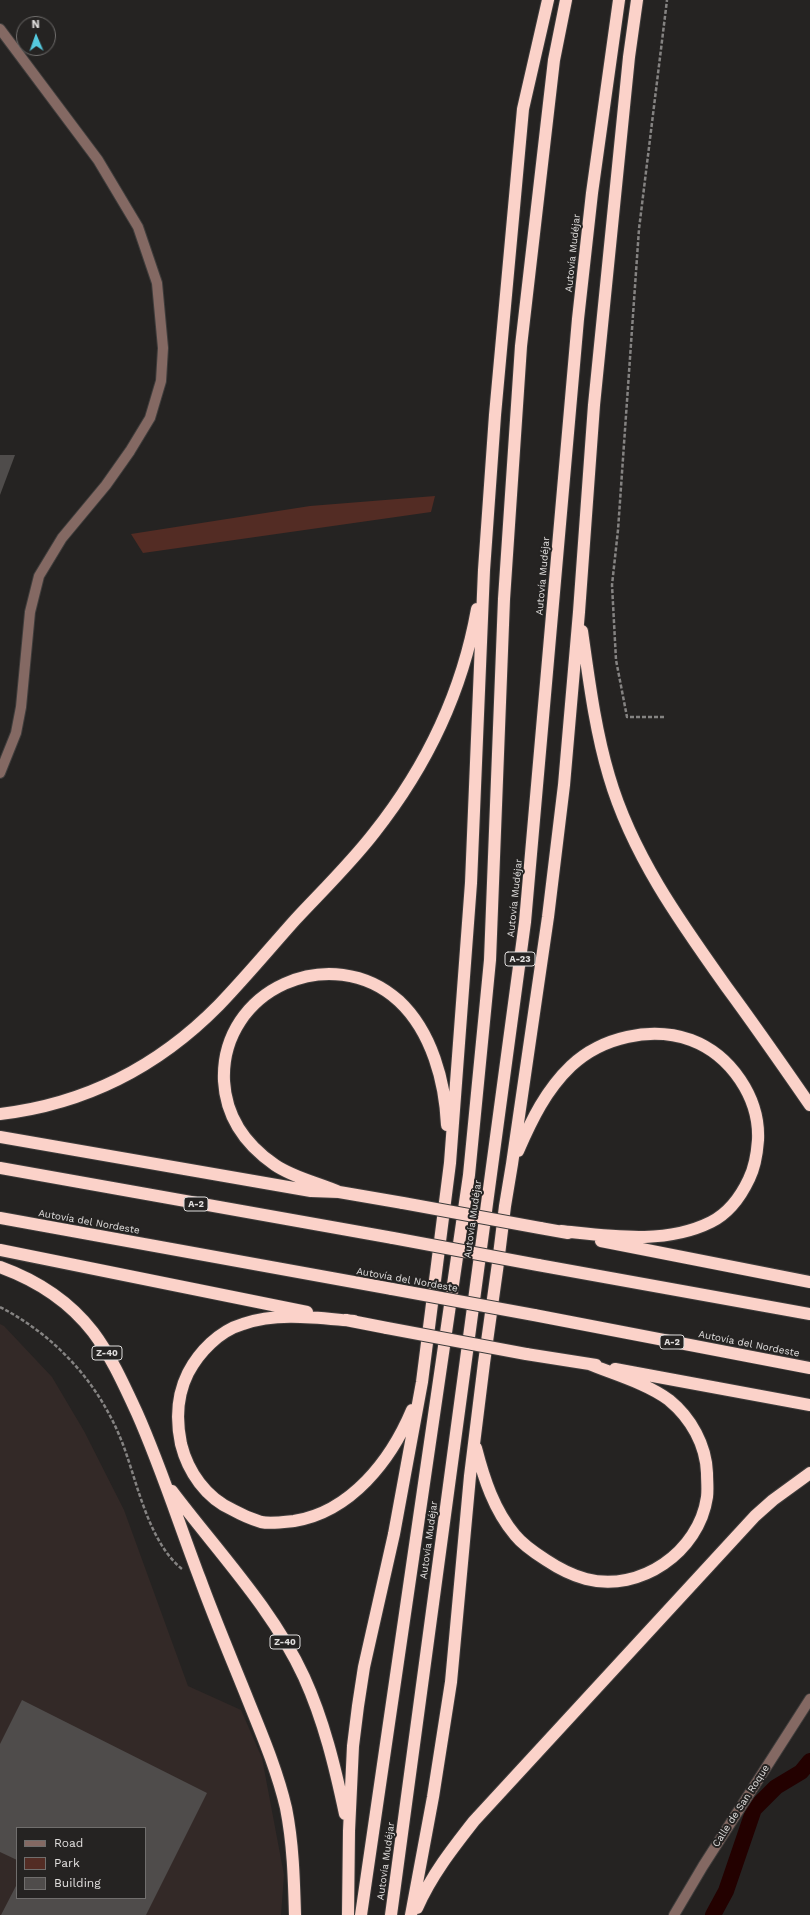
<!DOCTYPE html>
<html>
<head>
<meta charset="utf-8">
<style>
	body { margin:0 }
	#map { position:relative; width:810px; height:1915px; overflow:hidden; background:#252322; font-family:"Work Sans",sans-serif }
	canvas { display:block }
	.legend { position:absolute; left:16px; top:1827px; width:130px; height:72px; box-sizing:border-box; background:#252322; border:1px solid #706e6d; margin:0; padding:5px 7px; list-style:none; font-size:12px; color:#e0dedd }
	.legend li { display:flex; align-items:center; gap:8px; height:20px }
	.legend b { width:20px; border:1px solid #706e6d }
	.north { position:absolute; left:16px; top:16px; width:40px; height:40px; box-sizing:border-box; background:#252322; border:1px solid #706e6d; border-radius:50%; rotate:358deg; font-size:11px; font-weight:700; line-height:16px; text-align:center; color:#e0dedd }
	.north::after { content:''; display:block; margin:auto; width:14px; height:18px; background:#55cadf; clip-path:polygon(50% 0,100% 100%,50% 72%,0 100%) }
</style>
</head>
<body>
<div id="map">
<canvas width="810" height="1915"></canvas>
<ul class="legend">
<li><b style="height:5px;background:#846963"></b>Road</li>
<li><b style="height:11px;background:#532c24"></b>Park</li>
<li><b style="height:11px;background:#4f4c4b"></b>Building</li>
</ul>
<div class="north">N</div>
</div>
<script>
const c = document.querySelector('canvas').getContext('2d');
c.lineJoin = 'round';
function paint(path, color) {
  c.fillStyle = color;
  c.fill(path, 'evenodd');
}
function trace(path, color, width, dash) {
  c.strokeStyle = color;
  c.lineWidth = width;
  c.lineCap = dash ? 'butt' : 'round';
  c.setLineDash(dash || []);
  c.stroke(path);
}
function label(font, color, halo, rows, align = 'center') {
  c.font = font + ' "Work Sans",sans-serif';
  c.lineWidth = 4;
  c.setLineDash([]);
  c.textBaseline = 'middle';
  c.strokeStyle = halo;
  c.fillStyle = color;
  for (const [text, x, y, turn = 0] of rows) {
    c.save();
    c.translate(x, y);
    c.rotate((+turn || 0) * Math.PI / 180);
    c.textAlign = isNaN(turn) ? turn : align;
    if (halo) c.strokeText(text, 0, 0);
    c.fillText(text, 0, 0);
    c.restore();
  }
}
const built = new Path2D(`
	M 0,1324 L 4,1326 L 52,1377 L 84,1431 L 124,1510 L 188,1686 L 241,1710 L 262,1758 L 284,1875 L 281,1915 L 0,1915 ZM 17,1828 L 145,1828 L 145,1898 L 17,1898 Z`);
const green = new Path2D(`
	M 435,496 L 431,512 L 143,553 L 131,534 L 310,506 Z`);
const canal = new Path2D(`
	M 713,1915 L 726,1891 L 754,1809 L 776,1787 L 801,1772 L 810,1761`);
const building = new Path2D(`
	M 0,455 L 15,455 L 0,495 Z
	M 22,1700 L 207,1793 L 146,1915 L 1,1915 L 17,1884 L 17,1898 L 145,1898 L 145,1828 L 17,1828 L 17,1860 L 0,1852 L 0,1744 Z`);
const path = new Path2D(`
	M 664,717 L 627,717 L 616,660 L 612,585 L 618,530 L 639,229 L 667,0
	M 0,1307 C 60,1338 106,1391 127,1456 C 139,1491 151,1544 182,1569`);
const minor = new Path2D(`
	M 0,29 L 98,160 L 138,227 L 157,283 L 163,348 L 161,381 L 150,418 L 130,451 L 106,485 L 62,538 L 39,576 L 30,612 L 21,707 L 16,733 L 0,773
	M 674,1915 L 703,1866 L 810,1699`);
const highway = new Path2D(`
	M 582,631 C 589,680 595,729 609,776 C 632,855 681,923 728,989 C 756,1027 783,1066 810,1105
	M 0,1114 C 85,1104 159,1066 219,1005 C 245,978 270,948 295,920 C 321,892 350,864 374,833 C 427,766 462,693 477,609
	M 0,1137 L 311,1191 L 339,1192 L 403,1203
	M 518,1151 C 532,1119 546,1090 571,1066 C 602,1037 651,1026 691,1040 C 731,1055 760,1098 758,1140 C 757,1154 755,1167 749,1179 C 741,1196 729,1213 711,1222 C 665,1245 610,1236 561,1231
	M 0,1168 L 393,1238
	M 339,1192 C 319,1183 294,1178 275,1165 C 246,1145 226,1117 224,1081 C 220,989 332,940 399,1001 C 432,1032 445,1082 447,1125
	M 0,1218 L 392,1289
	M 540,1228 L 568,1233
	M 601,1241 L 810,1282
	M 0,1250 L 307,1312
	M 538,1265 L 810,1314
	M 0,1267 C 36,1280 69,1301 93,1332 C 111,1356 124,1385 137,1413 C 161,1467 179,1524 200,1579 C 216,1623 235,1667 252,1710 C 265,1742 278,1774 286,1808 C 293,1843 294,1879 295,1915
	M 534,1315 L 810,1368
	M 346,1320 L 387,1328
	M 354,1321 C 317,1318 278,1312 243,1324 C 219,1331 199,1352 188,1373 C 177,1395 176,1420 181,1444 C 188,1472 206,1498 233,1510 C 242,1515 251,1519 261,1522 C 271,1524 284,1522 294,1521 C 351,1512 391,1460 412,1410
	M 526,1354 L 596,1365
	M 615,1369 L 810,1405
	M 476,1448 C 484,1479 494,1510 515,1535 C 523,1545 535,1553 546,1560 C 558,1568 571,1575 586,1579 C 640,1593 699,1552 707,1497 C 708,1489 707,1481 707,1473 C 706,1445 691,1418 669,1400 C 648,1384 614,1374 589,1364
	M 172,1491 C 218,1552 272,1608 304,1677 C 324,1721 335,1767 345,1814
	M 417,1908 C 431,1876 452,1849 474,1821 L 755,1516 L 773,1500 L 810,1473
	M 348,1915 L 349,1831 L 353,1746 L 358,1706 L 364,1667 L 394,1534 L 422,1382 L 450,1163 L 471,883 L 484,570 L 495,415 L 523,109 L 548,0
	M 361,1915 L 469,1175 L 490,960 L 504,599 L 521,346 L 554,60 L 566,0
	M 391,1915 L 525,922 L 578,319 L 592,193 L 619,0
	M 411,1915 L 433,1797 L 451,1682 L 470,1476 L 484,1363 L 498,1263 L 505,1206 L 512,1164 L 548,917 L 564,785 L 579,612 L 594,405 L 629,57 L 637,0`);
const highwayBridge = new Path2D(`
	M 403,1203 L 540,1228
	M 393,1238 L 538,1265
	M 392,1289 L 534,1315
	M 387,1328 L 526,1354`);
const shields = [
	[520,959,30],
	[196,1204,24],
	[672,1342,24],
	[107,1353,30],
	[285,1642,30]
];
const shieldNames = [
	["A-23",520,959],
	["A-2",196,1204],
	["A-2",672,1342],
	["Z-40",107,1353],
	["Z-40",285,1642]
];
const streetNames = [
	["Autovía Mudéjar",573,253,-84],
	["Autovía Mudéjar",543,576,-85],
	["Autovía Mudéjar",515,898,-84],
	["Autovía Mudéjar",473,1219,-82],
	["Autovía del Nordeste",89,1222,10],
	["Autovía del Nordeste",407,1280,10],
	["Autovía del Nordeste",749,1344,11],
	["Autovía Mudéjar",429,1540,-82],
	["Calle de San Roque",741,1806,-57],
	["Autovía Mudéjar",386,1861,-82]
];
paint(built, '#332927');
paint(green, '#532c24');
trace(canal, '#230100', 16);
paint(building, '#4f4c4b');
trace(minor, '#3f3d3c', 12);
trace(highway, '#3f3d3c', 14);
trace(path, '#858382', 2.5, [4, 2]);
trace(minor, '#846963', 10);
trace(highway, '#fbd2c9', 12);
trace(highwayBridge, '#3f3d3c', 14, []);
trace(highwayBridge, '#fbd2c9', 12);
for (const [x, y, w] of shields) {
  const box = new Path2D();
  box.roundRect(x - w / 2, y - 7, w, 14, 3);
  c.fillStyle = '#252322';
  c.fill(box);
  trace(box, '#e0dedd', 1);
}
label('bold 9px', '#e0dedd', null, shieldNames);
label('10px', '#e0dedd', '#252322', streetNames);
</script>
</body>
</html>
